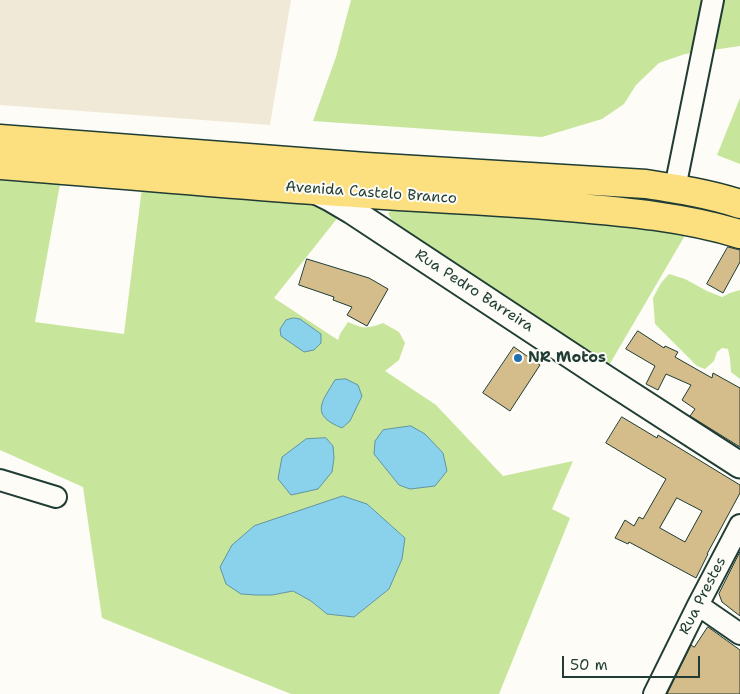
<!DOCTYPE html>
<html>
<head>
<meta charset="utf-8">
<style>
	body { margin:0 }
	#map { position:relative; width:740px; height:694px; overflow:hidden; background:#fdfcf7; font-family:"Shantell Sans",sans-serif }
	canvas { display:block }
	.scale { position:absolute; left:562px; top:656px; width:138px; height:22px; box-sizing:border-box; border:2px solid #1f3d34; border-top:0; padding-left:6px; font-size:15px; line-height:18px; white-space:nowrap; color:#1f3d34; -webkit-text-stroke:4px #fdfcf7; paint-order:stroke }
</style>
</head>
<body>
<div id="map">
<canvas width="740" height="694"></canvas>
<div class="scale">50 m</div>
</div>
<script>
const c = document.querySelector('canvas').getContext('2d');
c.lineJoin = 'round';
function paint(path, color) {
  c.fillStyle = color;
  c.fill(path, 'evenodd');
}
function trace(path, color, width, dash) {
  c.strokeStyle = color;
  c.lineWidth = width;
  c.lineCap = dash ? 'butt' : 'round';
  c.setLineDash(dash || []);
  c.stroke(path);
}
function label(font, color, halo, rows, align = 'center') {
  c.font = font + ' "Shantell Sans",sans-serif';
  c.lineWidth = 4;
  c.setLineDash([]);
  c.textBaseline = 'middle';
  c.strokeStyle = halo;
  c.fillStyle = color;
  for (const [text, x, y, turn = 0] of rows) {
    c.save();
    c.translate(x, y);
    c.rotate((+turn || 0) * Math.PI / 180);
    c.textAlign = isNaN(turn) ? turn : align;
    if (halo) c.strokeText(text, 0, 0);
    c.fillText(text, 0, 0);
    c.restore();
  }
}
const built = new Path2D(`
	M 0,0 L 291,0 L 270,125 L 0,105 Z`);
const green = new Path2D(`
	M 351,0 L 740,0 L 740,46 L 685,54 L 659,63 L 636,85 L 624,104 L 602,119 L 542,137 L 313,121 L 336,57 Z
	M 740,98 L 740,164 L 717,155 Z
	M 0,180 L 60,184 L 35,322 L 124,334 L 142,187 L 310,202 L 339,216 L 274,298 L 338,340 L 340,334 L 348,322 C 364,329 366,329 383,323 L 399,332 L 405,343 L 399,360 L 385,371 L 436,405 L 503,476 L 573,461 L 552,509 L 570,518 L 499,694 L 291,694 L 102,618 L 83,487 L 0,450 ZM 367,504 L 405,538 L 389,589 L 354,617 L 327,614 L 311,601 L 293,591 L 272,595 L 256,595 L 241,594 Z
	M 544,187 L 643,195 L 740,215 L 740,223 L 543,194 Z
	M 403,209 L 664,227 L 687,232 L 608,367 L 395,226 L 388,213 L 392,210 Z
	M 669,274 L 685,279 L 707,291 L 722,297 L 730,293 L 740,290 L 740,379 L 731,372 L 730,359 L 728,349 L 722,348 L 717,352 L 714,361 L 705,369 L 697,366 L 655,324 L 653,298 L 661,283 Z`);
const water = new Path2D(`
	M 294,318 L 300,319 L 321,334 L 321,343 L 314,350 L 304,352 L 281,336 L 280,329 L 286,320 Z
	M 346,379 L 358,385 L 362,396 L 350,421 L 342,428 C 310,415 321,403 335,380 Z
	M 411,426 L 425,434 L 443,453 L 447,471 L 435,486 L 410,489 L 399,485 L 374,454 L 375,441 L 383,430 Z
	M 326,438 L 333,446 L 334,458 L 332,472 L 318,489 L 291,495 L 278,479 L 282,457 L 306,439 Z
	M 343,496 L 367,504 L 405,538 L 402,559 L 389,589 L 354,617 L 327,614 L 311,601 L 293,591 L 272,595 L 256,595 L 241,594 L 226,584 L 220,567 L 232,545 L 254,526 Z`);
const building = new Path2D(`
	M 728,247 L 740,250 L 740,262 L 723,293 L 707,284 Z
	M 307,259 L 369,278 L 388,289 L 367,326 L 347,315 L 352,307 L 333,300 L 334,297 L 299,285 Z
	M 638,331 L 664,348 L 665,346 L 678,352 L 675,357 L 712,378 L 713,373 L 740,388 L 740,447 L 690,416 L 695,409 L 682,400 L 691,385 L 666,374 L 658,390 L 646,384 L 655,366 L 626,349 Z
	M 514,347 L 540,365 L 510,411 L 483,393 Z
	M 622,417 L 657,438 L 658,435 L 740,485 L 740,493 L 707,554 L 708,554 L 696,578 L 629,542 L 628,544 L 615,538 L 625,520 L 634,526 L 639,517 L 643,519 L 666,479 L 606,443 ZM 677,498 L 702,511 L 685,542 L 660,528 Z
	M 740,552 L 740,616 L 722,602 L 719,594 Z
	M 708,627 L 740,650 L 740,694 L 667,694 L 691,645 L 694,647 Z`);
const minor = new Path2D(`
	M 675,188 L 713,0
	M 0,480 L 56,497
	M 698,605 L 740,634
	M 654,694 L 698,605 L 740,525`);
const tertiary = new Path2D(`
	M 314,190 L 330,198 L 352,211 L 602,376 L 740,465`);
const primary = new Path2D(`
	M 0,139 L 366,167 L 646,184 C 678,189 710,194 740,204
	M 0,165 C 133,175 266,188 399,196 C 456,199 512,202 569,207 C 627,212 684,217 740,234`);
const markers = [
	[518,358,5,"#1f6fb2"]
];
const streetNames = [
	["Avenida Castelo Branco",371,193,4],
	["Rua Pedro Barreira",474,291,33],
	["Rua Prestes",703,596,-63]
];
const poiNames = [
	["NR Motos",528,358]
];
paint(built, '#f1e9d7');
paint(green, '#c8e59c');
paint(water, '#8ad1eb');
trace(water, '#5f96a2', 1);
paint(building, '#d4bc8b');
trace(building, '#1f3d34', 1);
trace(minor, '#1f3d34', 24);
trace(tertiary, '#1f3d34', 29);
trace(primary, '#1f3d34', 31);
trace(minor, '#fdfcf7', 20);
trace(tertiary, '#fdfcf7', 25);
trace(primary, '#fce080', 28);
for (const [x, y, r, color] of markers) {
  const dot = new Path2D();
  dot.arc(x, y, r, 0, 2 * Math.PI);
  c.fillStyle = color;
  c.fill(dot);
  trace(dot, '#fdfcf7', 2);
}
label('15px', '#1f3d34', '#fdfcf7', streetNames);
label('bold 15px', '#1f3d34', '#fdfcf7', poiNames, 'left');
</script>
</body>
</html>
